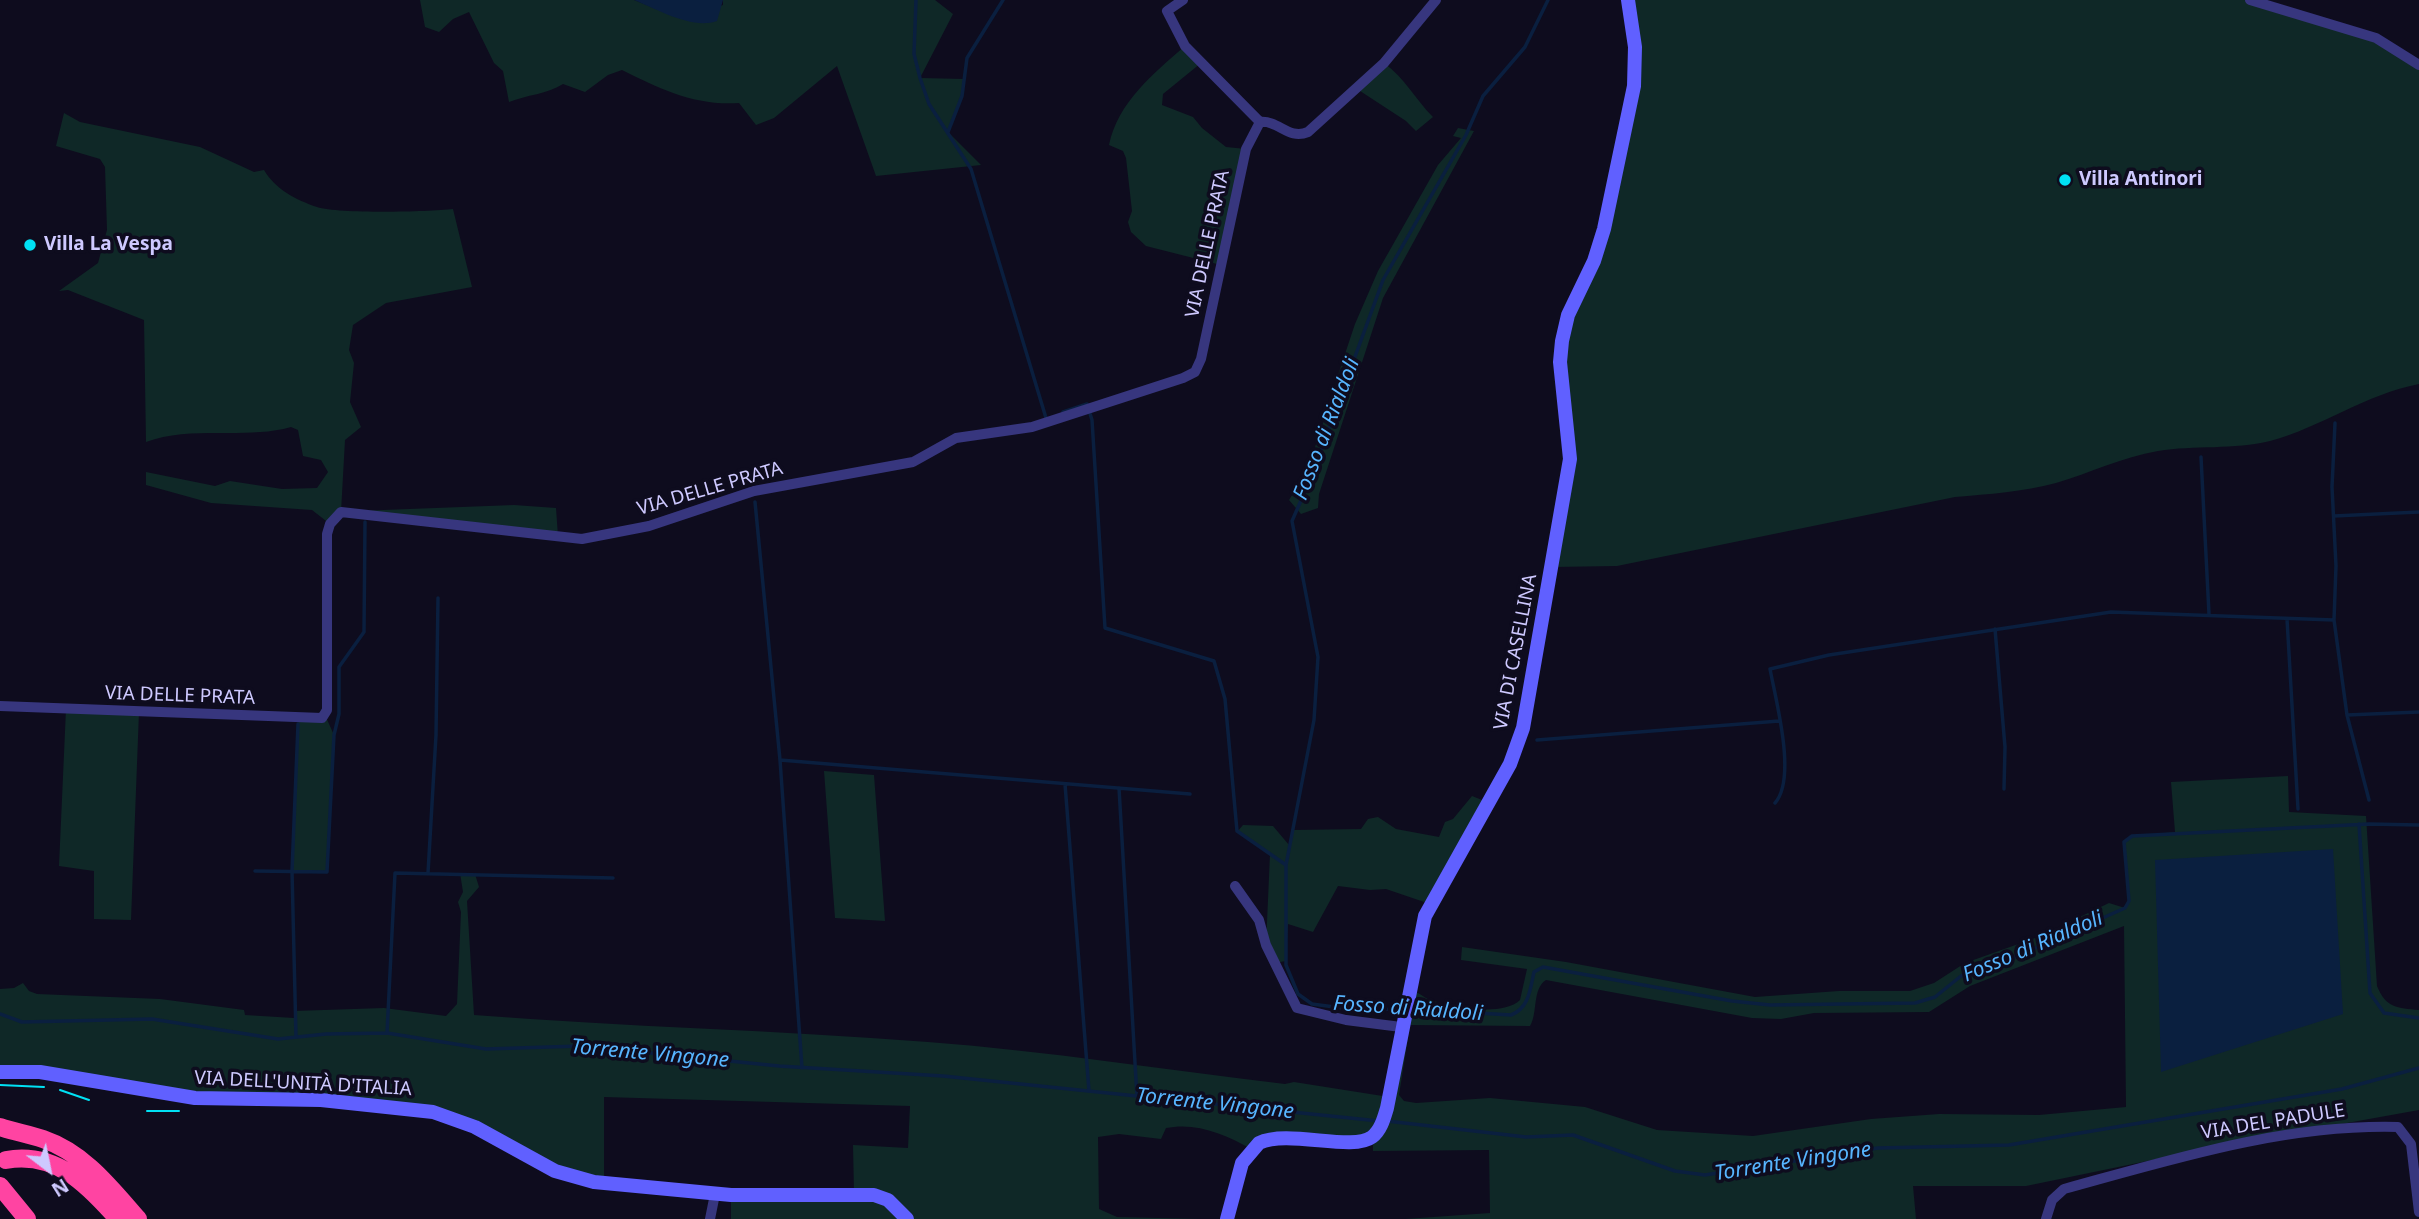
<!DOCTYPE html>
<html>
<head>
<meta charset="utf-8">
<style>
	body { margin:0 }
	#map { position:relative; width:2419px; height:1219px; overflow:hidden; background:#0e0c1e; font-family:"Noto Sans",sans-serif }
	canvas { display:block }
	.north { position:absolute; left:14px; top:1135px; width:70px; height:70px; -webkit-text-stroke:5px #0e0c1e; paint-order:stroke; rotate:148deg; font-size:19px; font-weight:700; line-height:28px; text-align:center; color:#cec9ff }
	.north::after { content:''; display:block; margin:auto; width:24px; height:32px; background:#cec9ff; clip-path:polygon(50% 0,100% 100%,50% 72%,0 100%) }
</style>
</head>
<body>
<div id="map">
<canvas width="2419" height="1219"></canvas>
<div class="north">N</div>
</div>
<script>
const c = document.querySelector('canvas').getContext('2d');
c.lineJoin = 'round';
function paint(path, color) {
  c.fillStyle = color;
  c.fill(path, 'evenodd');
}
function trace(path, color, width, dash) {
  c.strokeStyle = color;
  c.lineWidth = width;
  c.lineCap = dash ? 'butt' : 'round';
  c.setLineDash(dash || []);
  c.stroke(path);
}
function label(font, color, halo, rows, align = 'center') {
  c.font = font + ' "Noto Sans",sans-serif';
  c.lineWidth = 7;
  c.setLineDash([]);
  c.textBaseline = 'middle';
  c.strokeStyle = halo;
  c.fillStyle = color;
  for (const [text, x, y, turn = 0] of rows) {
    c.save();
    c.translate(x, y);
    c.rotate((+turn || 0) * Math.PI / 180);
    c.textAlign = isNaN(turn) ? turn : align;
    if (halo) c.strokeText(text, 0, 0);
    c.fillText(text, 0, 0);
    c.restore();
  }
}
const green = new Path2D(`
	M 420,0 L 634,0 L 682,19 L 723,5 L 723,0 L 935,0 L 953,14 L 920,78 L 964,79 L 958,110 L 948,132 L 981,165 L 876,176 L 837,66 L 774,118 L 756,125 L 739,103 C 695,106 660,89 622,70 L 608,75 L 585,92 L 563,84 C 548,94 526,95 509,102 L 503,71 L 494,63 L 469,12 L 453,19 L 439,32 L 425,27 Z
	M 1628,0 L 2252,0 L 2376,38 L 2419,65 L 2419,384 C 2366,394 2322,427 2270,441 C 2234,450 2194,445 2158,451 C 2122,457 2090,473 2056,483 C 2023,492 1989,494 1955,497 L 1617,566 L 1552,567 L 1565,495 L 1562,341 L 1594,261 L 1634,87 Z
	M 1185,46 L 1201,63 L 1163,94 L 1162,105 L 1193,117 L 1202,128 L 1226,147 L 1246,149 L 1221,265 L 1146,246 L 1131,232 L 1128,222 L 1132,211 L 1126,158 L 1123,151 L 1109,145 C 1118,102 1153,74 1185,46 Z
	M 1384,63 C 1405,78 1415,99 1433,117 L 1416,131 L 1406,121 L 1357,89 Z
	M 64,113 L 80,122 L 200,147 L 254,172 L 264,170 C 275,189 296,200 317,207 C 339,214 427,212 453,209 L 472,287 L 386,303 L 353,325 L 349,350 L 354,363 L 350,402 L 361,427 L 345,440 L 341,512 L 330,524 L 312,510 L 211,503 L 146,485 L 146,472 L 215,486 L 230,481 L 282,489 L 317,488 L 328,472 L 321,460 L 303,456 L 298,430 L 291,427 C 245,440 191,425 146,442 L 144,320 L 68,290 L 59,291 L 98,263 L 107,230 L 105,167 L 100,159 L 56,146 Z
	M 1458,128 L 1474,131 L 1383,298 L 1319,494 L 1318,508 L 1301,514 L 1289,500 L 1307,471 L 1325,417 L 1336,410 L 1338,403 L 1331,396 L 1355,324 L 1378,271 L 1438,165 L 1461,138 L 1453,136 Z
	M 514,505 L 556,508 L 558,536 L 357,511 Z
	M 66,709 L 139,712 L 131,920 L 94,919 L 94,871 L 59,866 Z
	M 325,715 L 334,735 L 327,872 L 292,871 L 298,724 L 300,718 Z
	M 824,771 L 874,775 L 885,921 L 835,918 Z
	M 2288,776 L 2289,812 L 2366,816 L 2377,986 C 2386,1008 2397,1008 2419,1010 L 2419,1110 L 2225,1145 L 2026,1186 L 1913,1186 L 1916,1219 L 1405,1219 L 1490,1213 L 1489,1150 L 1373,1151 L 1373,1137 L 1288,1138 L 1251,1149 C 1225,1134 1196,1122 1166,1128 L 1161,1139 L 1119,1134 L 1098,1137 L 1099,1209 L 1117,1217 L 1202,1219 L 731,1219 L 731,1195 L 854,1193 L 853,1145 L 908,1148 L 910,1106 L 604,1097 L 604,1184 L 594,1182 L 452,1117 L 244,1100 L 0,1072 L 0,989 L 14,988 L 23,983 L 29,991 L 37,994 L 160,999 L 244,1010 L 245,1015 L 294,1018 L 294,1011 L 384,1008 L 446,1016 L 457,1004 L 461,912 L 458,902 L 463,892 L 460,873 L 475,874 L 479,887 L 467,901 L 474,1015 C 625,1027 777,1030 928,1042 C 1048,1051 1166,1070 1285,1084 L 1294,1082 L 1389,1097 L 1409,990 C 1419,991 1423,998 1433,1001 C 1455,1007 1502,1017 1520,1000 L 1527,969 L 1461,960 L 1462,947 L 1566,962 L 1755,997 L 1839,991 L 1910,991 L 1934,983 L 1965,963 L 2038,937 L 2109,903 L 2125,908 L 2129,901 L 2124,842 L 2132,836 L 2175,832 L 2171,782 ZM 2124,926 L 2126,1107 L 2039,1115 L 1939,1114 L 1871,1119 L 1753,1136 L 1657,1130 L 1585,1107 L 1490,1098 L 1416,1103 L 1404,1101 L 1399,1095 L 1410,1025 L 1530,1026 C 1538,1013 1532,989 1546,980 L 1752,1018 L 1781,1019 L 1814,1013 L 1929,1012 L 1970,986 Z
	M 1472,796 L 1487,802 L 1430,904 L 1386,889 L 1370,890 L 1338,886 L 1313,932 L 1288,924 L 1286,961 L 1274,963 L 1266,945 L 1270,854 L 1237,832 L 1243,825 L 1273,826 L 1289,845 L 1293,830 L 1361,829 L 1368,819 L 1378,817 L 1396,829 L 1439,837 L 1445,822 L 1453,819 Z`);
const water = new Path2D(`
	M 634,0 L 723,0 L 717,21 C 692,30 657,9 634,0 Z
	M 2333,849 L 2343,1014 L 2161,1072 L 2155,860 Z`);
const stream = new Path2D(`
	M 916,0 L 914,54 L 920,78 L 929,104 L 971,169 L 1046,418
	M 948,132 L 962,96 L 967,58 L 1003,0
	M 1063,412 L 1087,404 L 1092,420 L 1105,628 L 1214,661 L 1225,699 L 1237,831 L 1286,865
	M 2335,423 L 2332,487 L 2336,566 L 2334,620 L 2347,715 L 2369,800
	M 2201,457 L 2209,614
	M 755,502 L 780,760 L 802,1068
	M 2334,516 L 2419,512
	M 2287,619 L 2298,809
	M 1995,629 L 2005,747 L 2004,789
	M 2347,715 L 2419,712
	M 1537,740 L 1779,721
	M 780,760 L 1190,794
	M 1065,784 L 1089,1091
	M 1119,788 L 1137,1097
	M 1775,803 C 1797,778 1776,701 1770,669 L 1829,655 L 2111,612 L 2334,620
	M 2359,824 L 2370,993 L 2384,1013 L 2419,1018
	M 255,871 L 327,872 L 334,735 L 339,714 L 339,667 L 364,632 L 365,522
	M 428,873 L 436,735 L 438,598
	M 1403,1009 L 1357,1010 L 1312,1004 L 1298,994 L 1286,965 L 1286,865 L 1314,720 L 1318,657 L 1292,521 L 1310,480 L 1383,280 L 1466,135 L 1483,96 L 1525,47 L 1548,0
	M 1411,1009 L 1511,1015 C 1529,1008 1530,990 1534,972 L 1543,967 L 1732,1001 L 1770,1005 L 1915,1003 L 1935,997 L 1961,976 L 2015,957 L 2125,908 L 2129,901 L 2124,842 L 2132,836 L 2369,824 L 2419,825
	M 0,1014 L 22,1022 L 152,1019 L 278,1039 L 326,1034 L 387,1033 L 486,1049 L 580,1046 L 779,1066 L 943,1076 L 1379,1121
	M 387,1033 L 395,873 L 613,878
	M 296,1037 L 292,871 L 298,724
	M 1387,1121 L 1526,1137 L 1573,1135 L 1675,1171 L 1705,1175 L 1878,1148 L 2009,1145 L 2342,1089 L 2419,1068`);
const street = new Path2D(`
	M 1183,0 L 1167,11 L 1185,46 L 1260,122
	M 2250,0 L 2376,38 L 2419,65
	M 0,706 L 322,718 L 327,710 L 327,534 L 330,524 L 341,512 L 582,539 L 649,526 L 754,491 L 913,462 L 956,438 L 1032,427 L 1183,378 L 1195,372 L 1201,359 L 1246,149 L 1260,122 C 1279,120 1288,140 1308,132 L 1384,63 L 1436,0
	M 1235,886 L 1259,920 L 1266,945 L 1297,1008 L 1346,1020 L 1401,1027
	M 710,1219 L 715,1194
	M 2046,1219 L 2052,1200 L 2064,1189 C 2173,1159 2284,1124 2398,1127 L 2411,1144 L 2419,1212`);
const secondary = new Path2D(`
	M 0,1072 L 40,1072 L 195,1098 L 321,1100 L 433,1112 L 475,1127 L 555,1171 L 594,1182 L 731,1195 L 874,1195 L 888,1200 L 907,1219
	M 1227,1219 L 1242,1163 L 1259,1143 C 1288,1129 1352,1152 1372,1137 C 1381,1130 1384,1118 1387,1108 L 1425,916 L 1510,764 L 1523,728 L 1570,459 L 1560,362 L 1562,341 L 1568,315 L 1594,261 L 1604,229 L 1634,86 L 1635,47 L 1628,0`);
const highway = new Path2D(`
	M 0,1127 C 14,1132 29,1134 43,1139 C 84,1153 110,1187 138,1219
	M 6,1160 C 56,1151 88,1185 118,1219
	M 0,1186 L 27,1219`);
const tram = new Path2D(`
	M 0,1085 L 44,1087
	M 60,1090 L 89,1100
	M 147,1111 L 179,1111`);
const markers = [
	[2065,180,7,"#00e1f4"],
	[30,245,7,"#00e1f4"]
];
const poiNames = [
	["Villa Antinori",2079,180],
	["Villa La Vespa",44,245]
];
const streetNames = [
	["VIA DELLE PRATA",1208,244,-78],
	["VIA DELLE PRATA",710,489,-16],
	["VIA DI CASELLINA",1516,652,-79],
	["VIA DELLE PRATA",180,696,2],
	["VIA DELL'UNITÀ D'ITALIA",303,1084,3],
	["VIA DEL PADULE",2273,1122,-9]
];
const waterNames = [
	["Fosso di Rialdoli",1327,429,-69],
	["Fosso di Rialdoli",2033,947,-23],
	["Fosso di Rialdoli",1408,1009,4],
	["Torrente Vingone",650,1054,5],
	["Torrente Vingone",1215,1104,6],
	["Torrente Vingone",1793,1162,-9]
];
paint(green, '#0f2827');
paint(water, '#0a1f3f');
trace(stream, '#0a1f3f', 3.5);
trace(street, '#37367e', 10);
trace(secondary, '#6060ff', 14);
trace(highway, '#ff44a2', 18);
trace(tram, '#00e1f4', 2);
for (const [x, y, r, color] of markers) {
  const dot = new Path2D();
  dot.arc(x, y, r, 0, 2 * Math.PI);
  c.fillStyle = color;
  c.fill(dot);
  trace(dot, '#0e0c1e', 2.5);
}
label('bold 19px', '#cec9ff', '#0e0c1e', poiNames, 'left');
label('19px', '#cec9ff', '#0e0c1e', streetNames);
label('italic 21px', '#57b5ff', '#0e0c1e', waterNames);
</script>
</body>
</html>
